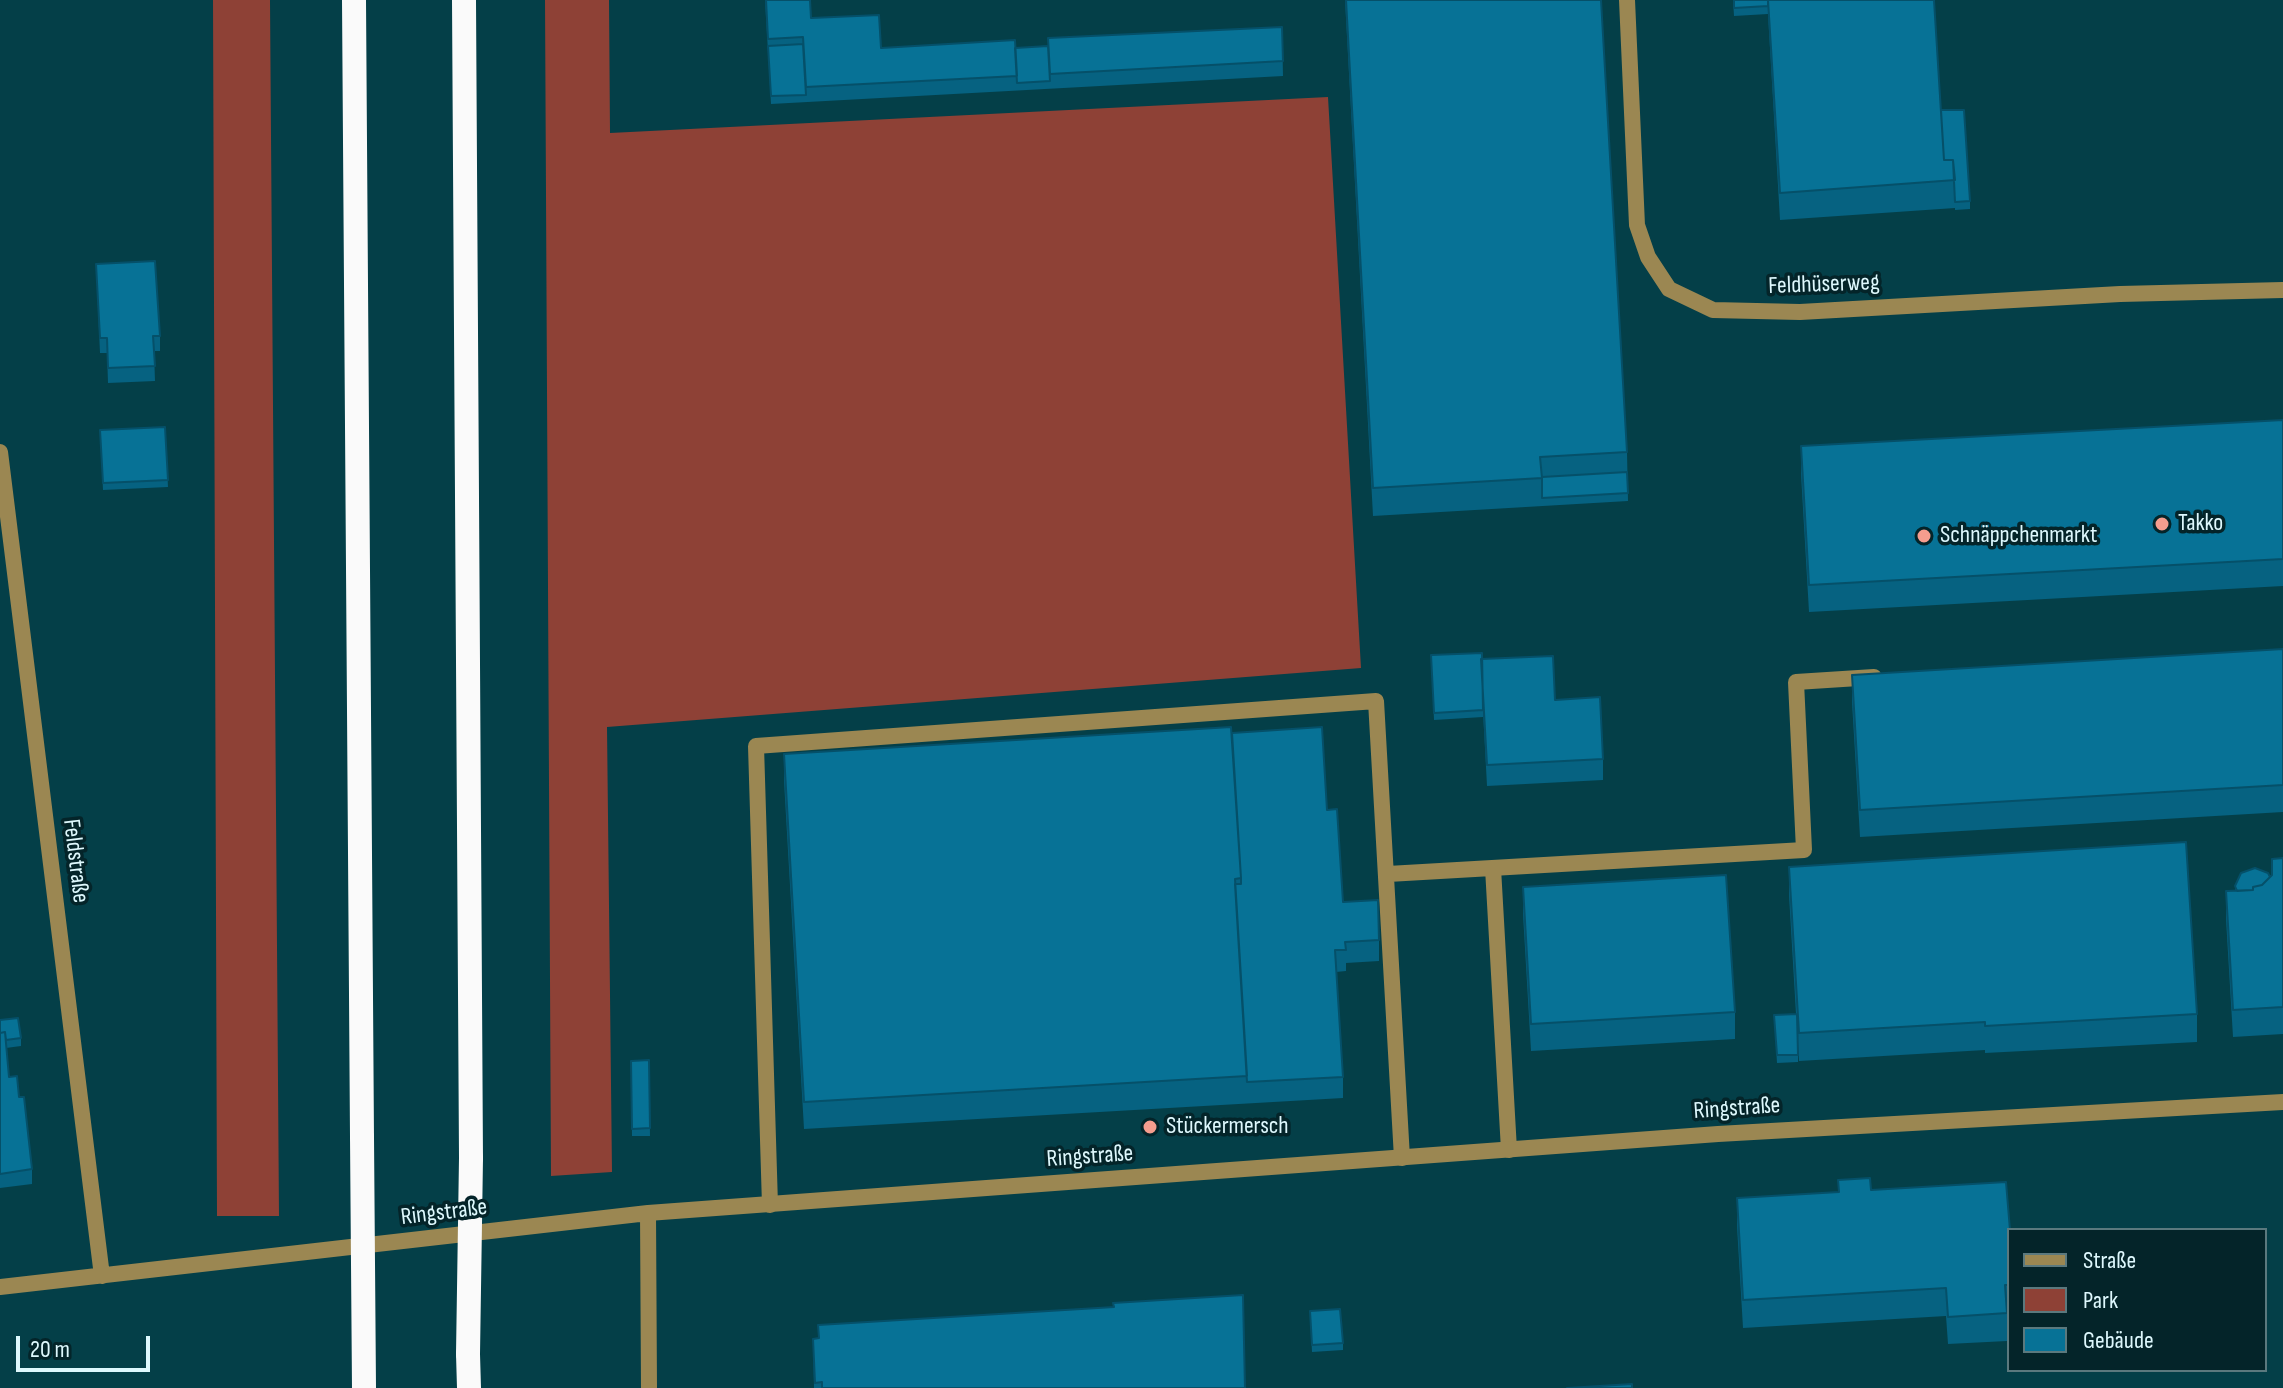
<!DOCTYPE html>
<html>
<head>
<meta charset="utf-8">
<style>
	body { margin:0 }
	#map { position:relative; width:2283px; height:1388px; overflow:hidden; background:#043f48; font-family:"Sofia Sans Condensed",sans-serif }
	canvas { display:block }
	.legend { position:absolute; left:2007px; top:1228px; width:260px; height:144px; box-sizing:border-box; background:#042429; border:2px solid #5b797e; margin:0; padding:10px 14px; list-style:none; font-size:24px; color:#def8fd }
	.legend li { display:flex; align-items:center; gap:16px; height:40px }
	.legend b { width:40px; border:2px solid #5b797e }
	.scale { position:absolute; left:16px; top:1336px; width:134px; height:36px; box-sizing:border-box; border:4px solid #def8fd; border-top:0; padding-left:10px; font-size:24px; line-height:28px; white-space:nowrap; color:#def8fd; -webkit-text-stroke:6px #042429; paint-order:stroke }
</style>
</head>
<body>
<div id="map">
<canvas width="2283" height="1388"></canvas>
<ul class="legend">
<li><b style="height:10px;background:#9b8752"></b>Straße</li>
<li><b style="height:22px;background:#8e4136"></b>Park</li>
<li><b style="height:22px;background:#077296"></b>Gebäude</li>
</ul>
<div class="scale">20 m</div>
</div>
<script>
const c = document.querySelector('canvas').getContext('2d');
c.lineJoin = 'round';
function paint(path, color) {
  c.fillStyle = color;
  c.fill(path, 'evenodd');
}
function trace(path, color, width, dash) {
  c.strokeStyle = color;
  c.lineWidth = width;
  c.lineCap = dash ? 'butt' : 'round';
  c.setLineDash(dash || []);
  c.stroke(path);
}
function label(font, color, halo, rows, align = 'center') {
  c.font = font + ' "Sofia Sans Condensed",sans-serif';
  c.lineWidth = 7;
  c.setLineDash([]);
  c.textBaseline = 'middle';
  c.strokeStyle = halo;
  c.fillStyle = color;
  for (const [text, x, y, turn = 0] of rows) {
    c.save();
    c.translate(x, y);
    c.rotate((+turn || 0) * Math.PI / 180);
    c.textAlign = isNaN(turn) ? turn : align;
    if (halo) c.strokeText(text, 0, 0);
    c.fillText(text, 0, 0);
    c.restore();
  }
}
const green = new Path2D(`
	M 213,0 L 270,0 L 279,1216 L 217,1216 Z
	M 545,0 L 609,0 L 610,133 L 1328,97 L 1361,668 L 607,727 L 612,1172 L 551,1176 Z`);
const lane = new Path2D(`
	M 1493,868 L 1509,1150
	M 1388,874 L 1804,850 L 1796,682 L 1874,677
	M 770,1205 L 756,746 L 1376,701 L 1402,1158`);
const street = new Path2D(`
	M 1627,0 L 1637,225 L 1648,257 L 1669,289 L 1713,310 L 1800,312 L 2120,294 L 2283,290
	M 0,452 L 102,1276
	M 648,1213 L 649,1388
	M 0,1287 L 648,1213 L 1718,1134 L 2283,1102`);
const highway = new Path2D(`
	M 354,0 L 362,1137
	M 464,0 L 471,1158
	M 468,1354 L 469,1388`);
const highwayBridge = new Path2D(`
	M 362,1137 L 364,1388
	M 468,1354 L 471,1158`);
const wall = new Path2D(`
	M 765,0 L 810,0 L 811,18 L 881,48 L 1015,48 L 1282,27 L 1283,76 L 771,104 Z
	M 1345,0 L 1601,0 L 1627,452 L 1628,501 L 1373,516 Z
	M 1733,0 L 1934,0 L 1941,110 L 1970,201 L 1970,209 L 1955,210 L 1955,208 L 1780,220 L 1768,14 L 1734,16 Z
	M 96,264 L 160,336 L 160,351 L 154,351 L 155,381 L 108,383 L 107,353 L 100,353 Z
	M 2283,420 L 2283,586 L 1809,612 L 1801,474 L 1801,446 Z
	M 165,427 L 168,487 L 103,490 L 100,430 Z
	M 2283,649 L 2283,812 L 1860,837 L 1852,702 L 1852,675 Z
	M 1431,655 L 1482,659 L 1555,700 L 1603,759 L 1603,780 L 1487,786 L 1483,711 L 1483,717 L 1434,720 Z
	M 1232,733 L 1327,810 L 1343,902 L 1379,940 L 1379,961 L 1346,963 L 1346,971 L 1336,972 L 1343,1077 L 1343,1098 L 804,1129 L 784,781 L 784,754 Z
	M 2283,858 L 2283,1034 L 2233,1037 L 2226,919 L 2226,891 L 2235,891 L 2235,886 L 2270,877 Z
	M 1789,867 L 2197,1014 L 2197,1042 L 1985,1053 L 1985,1050 L 1799,1061 L 1798,1045 L 1798,1062 L 1777,1063 L 1774,1015 L 1796,1014 L 1789,895 Z
	M 1523,887 L 1735,1012 L 1735,1039 L 1531,1051 L 1523,914 Z
	M 0,1020 L 21,1038 L 21,1046 L 6,1048 L 9,1077 L 19,1097 L 32,1169 L 32,1184 L 0,1188 Z
	M 649,1060 L 650,1136 L 632,1136 L 631,1061 Z
	M 1838,1180 L 2009,1230 L 2009,1312 L 2007,1312 L 2007,1341 L 1948,1344 L 1946,1316 L 1743,1328 L 1737,1226 L 1737,1198 L 1838,1192 Z
	M 1310,1311 L 1343,1343 L 1343,1350 L 1312,1352 Z
	M 818,1325 L 1245,1388 L 814,1388 L 813,1339 L 818,1338 Z`);
const building = new Path2D(`
	M 766,0 L 810,0 L 811,18 L 879,15 L 881,48 L 1015,40 L 1017,76 L 806,87 L 803,37 L 768,39 Z
	M 1346,0 L 1601,0 L 1627,452 L 1540,457 L 1542,478 L 1373,488 Z
	M 1734,0 L 1768,0 L 1768,6 L 1734,8 Z
	M 1768,0 L 1934,0 L 1944,160 L 1953,160 L 1955,180 L 1780,193 Z
	M 1282,27 L 1283,61 L 1050,74 L 1048,38 Z
	M 803,44 L 806,95 L 771,96 L 768,46 Z
	M 1048,46 L 1050,81 L 1017,83 L 1015,48 Z
	M 1941,110 L 1964,110 L 1970,201 L 1955,202 L 1953,160 L 1944,160 Z
	M 155,261 L 160,336 L 153,336 L 155,366 L 108,368 L 107,338 L 100,338 L 96,264 Z
	M 2283,420 L 2283,559 L 1809,585 L 1801,446 Z
	M 165,427 L 168,480 L 103,483 L 100,430 Z
	M 1627,472 L 1628,493 L 1542,498 L 1542,477 Z
	M 2283,649 L 2283,785 L 1860,810 L 1852,675 Z
	M 1482,653 L 1483,710 L 1434,713 L 1431,655 Z
	M 1553,656 L 1555,700 L 1600,697 L 1603,759 L 1487,765 L 1481,659 Z
	M 1231,727 L 1241,878 L 1235,879 L 1247,1076 L 804,1102 L 784,754 Z
	M 1322,727 L 1327,810 L 1337,809 L 1343,902 L 1378,900 L 1379,940 L 1345,942 L 1346,950 L 1335,950 L 1343,1077 L 1247,1082 L 1235,884 L 1241,884 L 1241,878 L 1232,733 Z
	M 2186,842 L 2197,1014 L 1985,1026 L 1985,1022 L 1799,1033 L 1789,867 Z
	M 2283,858 L 2283,1007 L 2233,1010 L 2226,891 L 2253,890 L 2253,887 L 2262,885 L 2272,875 L 2272,859 Z
	M 2255,868 L 2268,873 L 2270,877 L 2262,885 L 2253,887 L 2253,890 L 2237,891 L 2235,886 L 2241,873 Z
	M 1726,875 L 1735,1012 L 1531,1024 L 1523,887 Z
	M 1797,1014 L 1798,1055 L 1777,1055 L 1774,1015 Z
	M 18,1018 L 21,1038 L 6,1040 L 5,1032 L 0,1033 L 0,1020 Z
	M 5,1032 L 9,1077 L 17,1076 L 19,1097 L 24,1097 L 32,1169 L 0,1174 L 0,1033 Z
	M 649,1060 L 650,1128 L 632,1129 L 631,1061 Z
	M 1870,1178 L 1871,1190 L 2006,1182 L 2010,1230 L 2009,1285 L 2005,1285 L 2007,1313 L 1948,1317 L 1946,1288 L 1743,1300 L 1737,1198 L 1839,1192 L 1838,1180 Z
	M 1243,1295 L 1245,1388 L 822,1388 L 822,1382 L 815,1383 L 813,1339 L 819,1338 L 818,1325 L 1114,1307 L 1113,1303 Z
	M 1340,1309 L 1343,1343 L 1312,1345 L 1310,1311 Z
	M 1632,1384 L 1632,1388 L 1567,1388 Z`);
const markers = [
	[2162,524,8,"#f59d8e"],
	[1924,536,8,"#f59d8e"],
	[1150,1127,8,"#f59d8e"]
];
const streetNames = [
	["Feldhüserweg",1824,285,-2],
	["Feldstraße",75,861,83],
	["Ringstraße",1737,1109,-4],
	["Ringstraße",1090,1157,-4],
	["Ringstraße",444,1213,-7]
];
const poiNames = [
	["Takko",2178,524],
	["Schnäppchenmarkt",1940,536],
	["Stückermersch",1166,1127]
];
paint(green, '#8e4136');
trace(lane, '#9b8752', 16);
trace(street, '#9b8752', 16);
trace(highway, '#fafafa', 24);
trace(highwayBridge, '#fafafa', 24);
paint(wall, '#066281');
paint(building, '#077296');
trace(building, '#055069', 2);
for (const [x, y, r, color] of markers) {
  const dot = new Path2D();
  dot.arc(x, y, r, 0, 2 * Math.PI);
  c.fillStyle = color;
  c.fill(dot);
  trace(dot, '#042429', 3);
}
label('24px', '#def8fd', '#042429', streetNames);
label('24px', '#def8fd', '#042429', poiNames, 'left');
</script>
</body>
</html>
